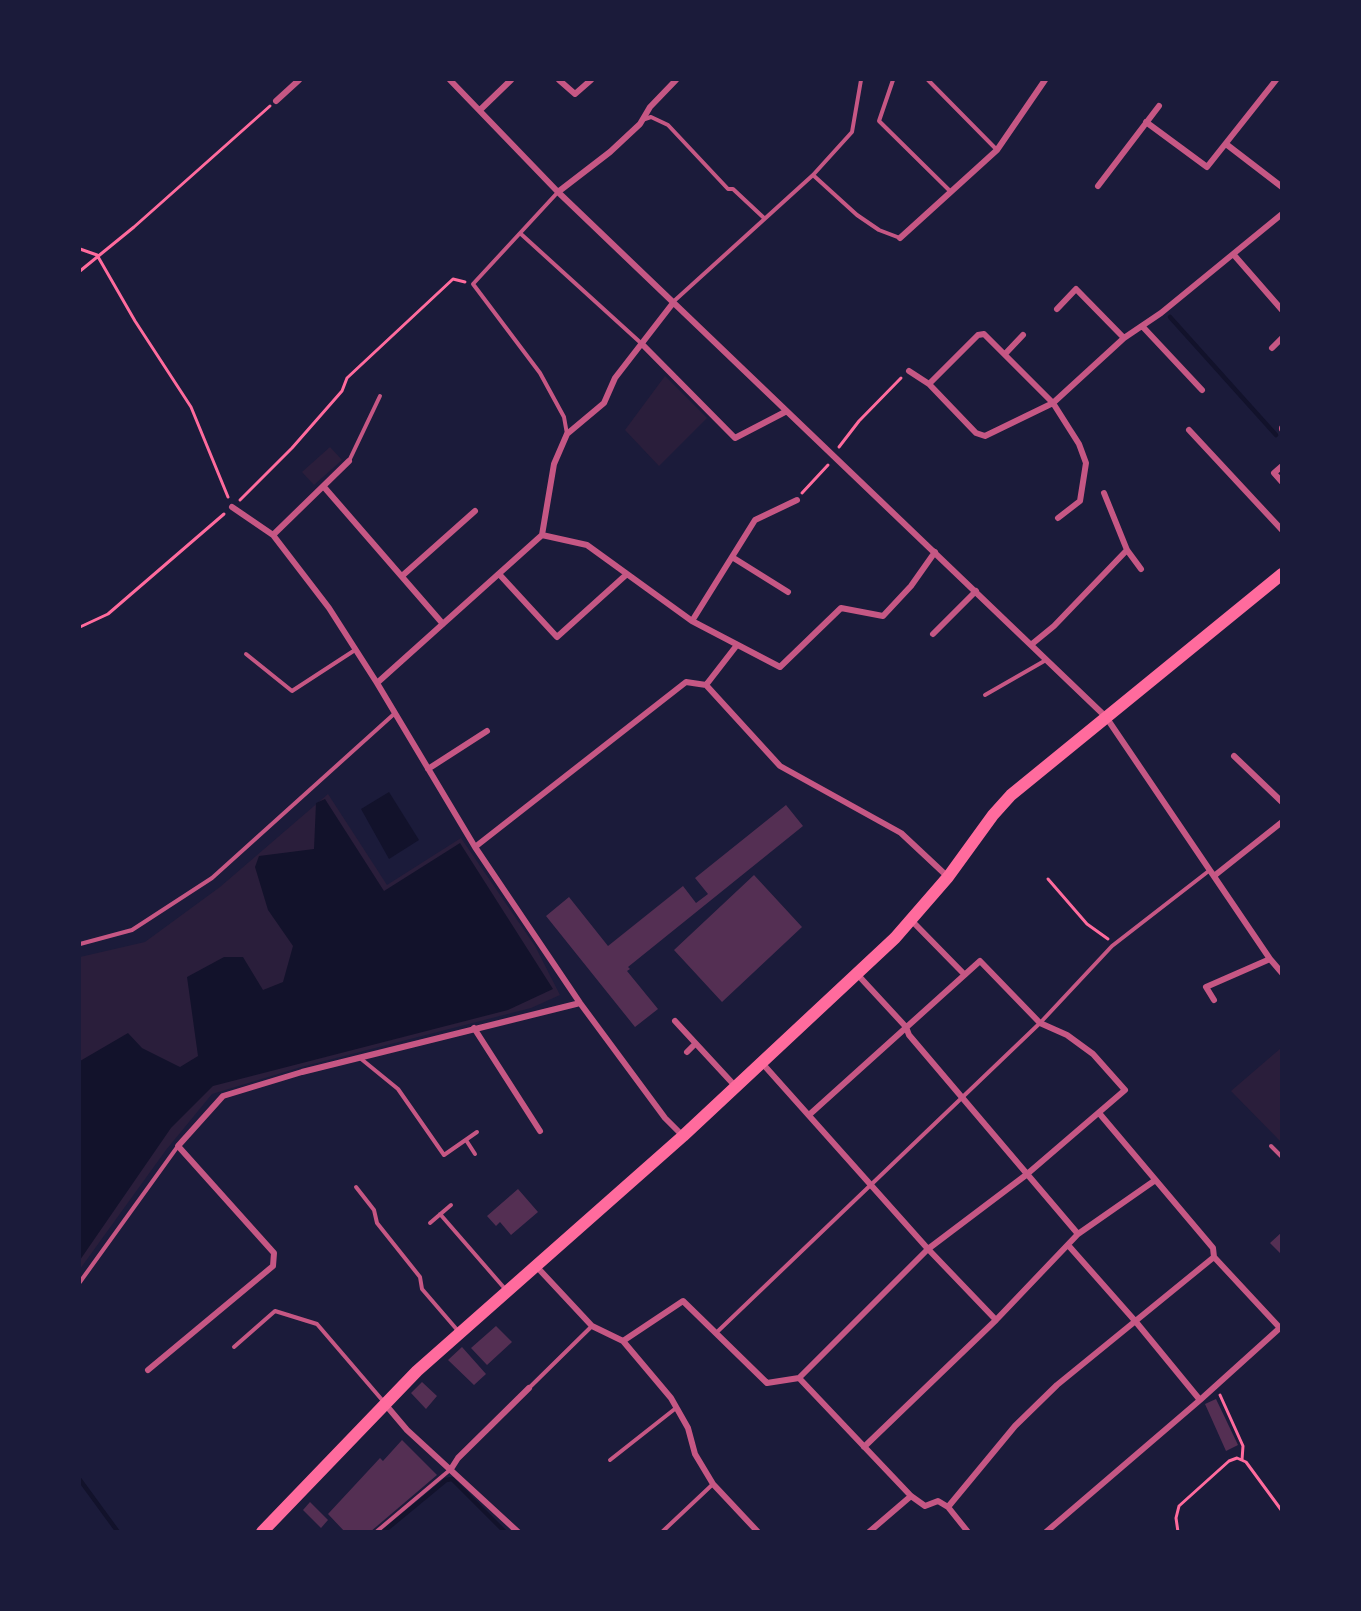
<!DOCTYPE html>
<style>
body{margin:0}
#map{position:relative;width:1361px;height:1611px;overflow:hidden;background:#1b1b3a;font-family:"PT Sans Narrow",sans-serif}
canvas{display:block}
.frame{position:absolute;inset:0;border:81px solid #1b1b3a;pointer-events:none}
</style>
<div id="map">
<canvas width="1361" height="1611"></canvas>
<div class="frame"></div>
</div>
<script>
const context = document.querySelector('canvas').getContext('2d');
context.lineJoin = 'round';
function fill(path, color) { context.fillStyle = color; context.fill(path, 'evenodd'); }
const poly = rows => new Path2D(rows.map(r => 'M' + r).join(''));
function stroke(path, color, width, dash) { context.strokeStyle = color; context.lineWidth = width; context.lineCap = dash ? 'butt' : 'round'; context.setLineDash(dash || []); context.stroke(path); }
fill(poly([
 [665,376,707,418,659,466,625,430],
 [330,447,342,460,314,485,302,472],
 [328,794,387,885,461,838,535,946,560,995,531,1008,301,1067,212,1094,166,1150,80,1269,80,957,145,942,220,887],
 [1281,1048,1281,1142,1231,1091]
]), '#2a1e3b');
fill(poly([
 [389,792,419,840,389,859,361,809],
 [325,799,384,891,460,843,553,989,508,1010,213,1086,171,1128,80,1260,80,1061,128,1033,142,1048,180,1067,198,1056,187,977,224,957,243,957,263,990,283,982,293,946,268,910,255,867,259,856,314,849,316,803]
]), '#12122b');
stroke(poly([
 [1170,317,1276,435],
 [80,1480,118,1532],
 [383,1532,446,1480,452,1479,505,1532]
]), '#12122b', 4.5);
fill(poly([
 [786,805,803,826,628,967,630,969,627,971,658,1009,635,1027,546,916,569,897,608,946,683,886,696,903,708,894,695,878],
 [754,875,802,927,722,1002,674,950],
 [518,1189,538,1212,511,1235,500,1222,496,1226,487,1216],
 [1282,1232,1282,1255,1270,1243],
 [496,1326,512,1342,487,1365,471,1348],
 [462,1347,486,1374,474,1385,448,1360],
 [422,1382,437,1396,426,1409,411,1393],
 [1216,1399,1238,1445,1226,1451,1205,1404],
 [402,1440,437,1475,370,1532,345,1532,328,1514,380,1458,383,1461],
 [310,1502,328,1520,321,1528,303,1510]
]), '#542f53');
stroke(poly([
 [80,249,97,255,135,321,191,407,228,497],
 [80,271,134,227,270,106],
 [839,447,859,421,901,378],
 [802,493,828,465],
 [240,500,292,448,342,391,347,378,453,279,465,282],
 [80,627,108,614,224,514],
 [1048,879,1087,924,1108,939],
 [1220,1395,1243,1446,1242,1460],
 [1178,1532,1176,1518,1179,1506,1229,1461,1237,1458,1246,1462,1282,1511]
]), '#ff6b9d', 3);
stroke(poly([
 [893,80,879,121,950,191],
 [928,80,997,150],
 [642,120,651,117,668,125,728,189,733,189,764,218],
 [813,175,852,132,861,80],
 [558,192,473,284,540,373,564,417,567,434],
 [521,234,642,344],
 [673,302,813,175,857,215,879,230,900,238],
 [349,461,380,396],
 [246,654,292,691,355,650],
 [985,695,1046,660],
 [80,944,132,930,212,878,394,714],
 [360,1058,398,1089,444,1155,477,1132],
 [466,1140,475,1154],
 [1271,1146,1282,1157],
 [356,1187,374,1210,377,1223,420,1277,422,1289,459,1332],
 [440,1214,506,1290],
 [430,1223,451,1205],
 [80,1282,178,1146],
 [716,1333,1040,1023,1112,946,1210,870],
 [234,1347,275,1311,317,1324,383,1401],
 [529,1388,592,1326],
 [610,1460,676,1408],
 [376,1532,451,1469],
 [662,1532,713,1484]
]), '#c65784', 4);
stroke(poly([
 [450,80,558,192,1106,717,1270,959,1282,973],
 [559,80,575,94,591,80],
 [276,101,299,80],
 [480,110,511,80],
 [1146,122,1207,167,1276,80],
 [1226,144,1282,187],
 [1098,186,1159,106],
 [558,192,610,152,640,124,650,107,676,80],
 [900,238,997,150,1045,80],
 [1234,255,1282,310],
 [673,303,615,378,604,403,567,434,554,464,542,535,377,683,475,847,580,1003,665,1118,683,1136],
 [1057,309,1076,289,1124,338],
 [1142,326,1202,390],
 [642,344,735,438,785,412],
 [1272,348,1282,338],
 [1005,354,1023,335],
 [909,371,929,384,976,433,985,436,1053,403,1124,338,1161,313,1282,214],
 [929,384,978,335,984,334,1053,403,1079,444,1086,463,1080,501,1058,518],
 [1282,428,1282,429],
 [1189,430,1282,530],
 [1282,466,1274,473,1282,482],
 [324,487,443,624],
 [1104,493,1127,550,1141,569],
 [232,507,273,535,329,608,377,683],
 [273,535,349,461],
 [542,535,587,545,692,621,780,667,841,608,883,616,911,586,935,552],
 [732,557,788,592],
 [499,574,557,637,627,574],
 [402,576,475,511],
 [692,621,755,520,797,500],
 [933,634,976,591],
 [1032,644,1054,626,1127,550],
 [706,685,780,766,901,833,948,877],
 [1234,756,1282,802],
 [428,769,487,731],
 [475,847,686,682,706,685,737,645],
 [1214,876,1282,822],
 [912,921,964,974],
 [857,974,906,1027,909,1035,1078,1234],
 [1214,1000,1206,987,1270,959],
 [675,1021,736,1087],
 [474,1028,540,1131],
 [687,1052,695,1044],
 [762,1063,928,1249,996,1320],
 [1099,1113,1213,1248,1214,1257,1280,1328],
 [1068,1245,1136,1322,1200,1400],
 [536,1266,592,1326,623,1341,683,1301,767,1383,799,1378,928,1249,1026,1175,1125,1090,1093,1054,1067,1035,1040,1023,980,961,809,1115],
 [623,1341,671,1398,688,1428,695,1454,713,1484,758,1532],
 [148,1370,273,1266,274,1253,178,1146,223,1096,302,1072,580,1003],
 [799,1378,911,1496,925,1506,938,1501,948,1507,968,1532],
 [385,1404,407,1430,518,1532],
 [864,1447,996,1320,1078,1234,1154,1181],
 [451,1469,458,1458,529,1388],
 [948,1507,1015,1426,1057,1385,1214,1257],
 [869,1532,911,1496],
 [1046,1532,1200,1400,1282,1326]
]), '#c65784', 6);
stroke(poly([
 [262,1532,417,1371,683,1136,895,938,948,877,993,815,1011,795,1282,574]
]), '#ff6b9d', 12);
</script>
